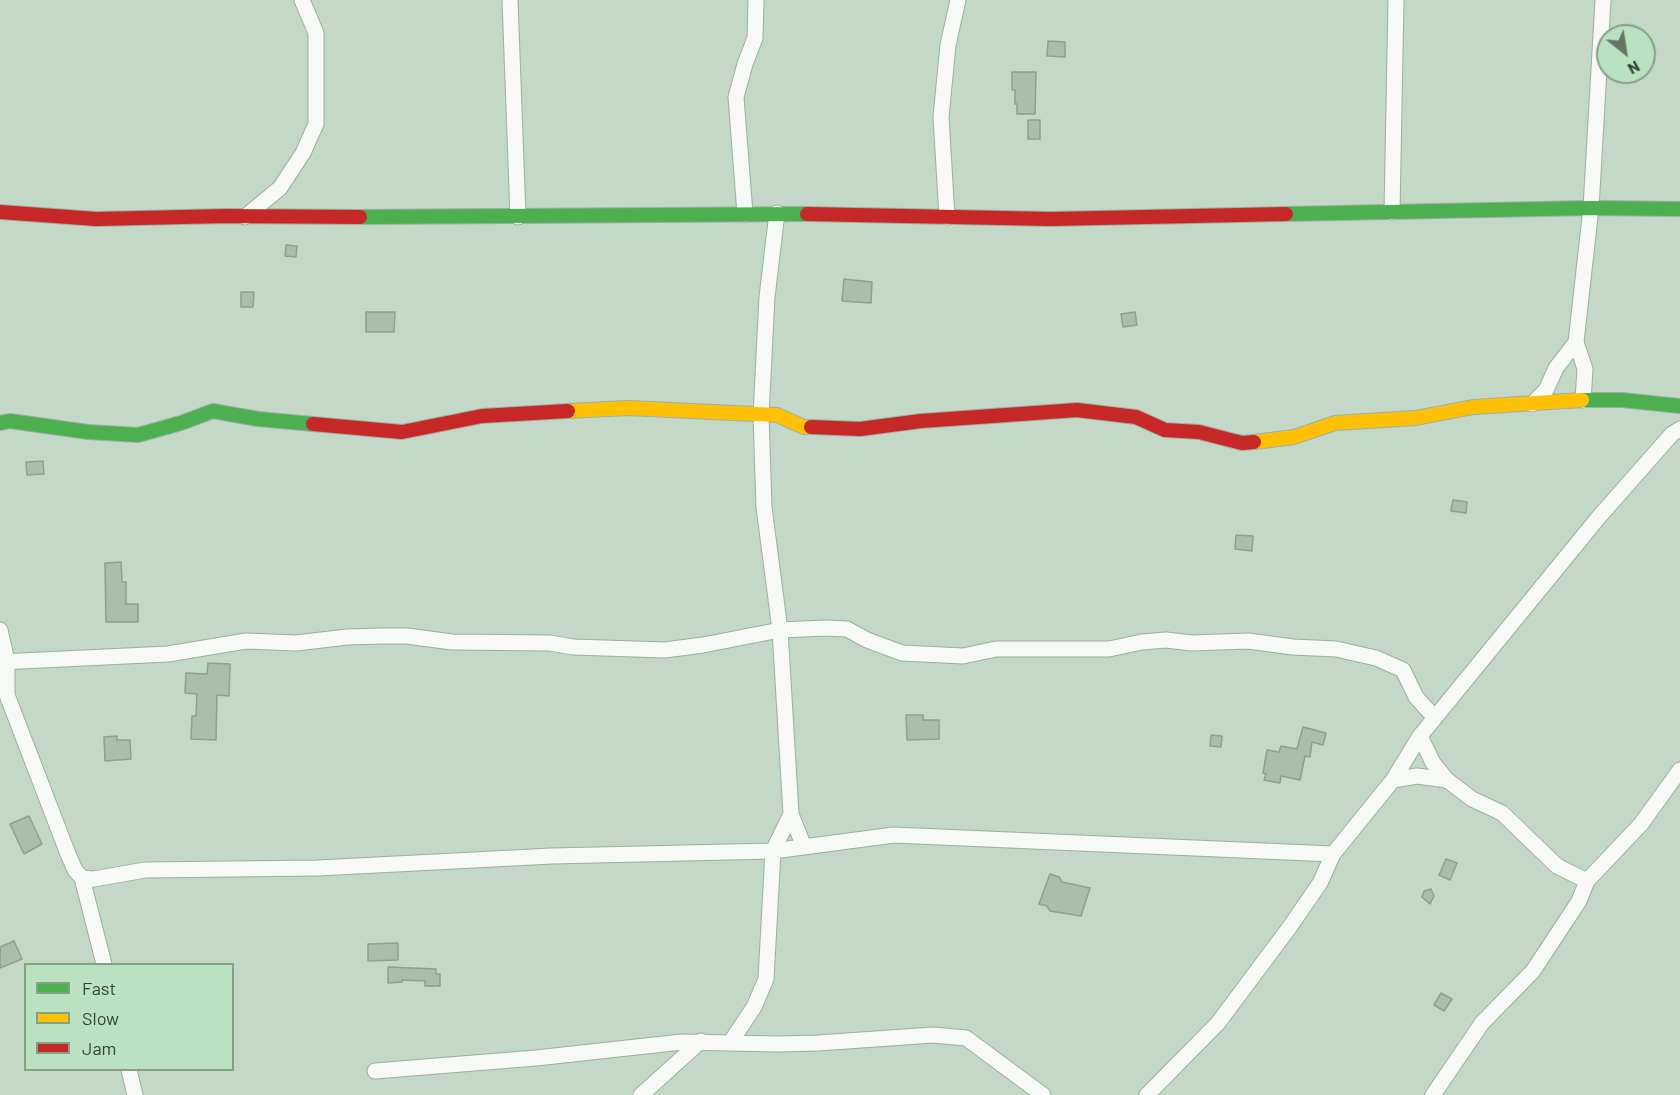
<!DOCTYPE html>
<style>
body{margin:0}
#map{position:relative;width:1680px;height:1095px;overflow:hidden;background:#c3d8c6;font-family:Barlow,sans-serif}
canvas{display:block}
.legend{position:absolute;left:24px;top:963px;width:210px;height:108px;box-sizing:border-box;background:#bae1c0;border:2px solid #84a188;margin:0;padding:8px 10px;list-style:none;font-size:18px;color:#324134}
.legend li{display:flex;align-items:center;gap:12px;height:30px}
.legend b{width:30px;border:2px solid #84a188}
.north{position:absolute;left:1596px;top:24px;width:60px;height:60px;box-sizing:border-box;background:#bae1c0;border:2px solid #84a188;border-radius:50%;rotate:150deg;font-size:16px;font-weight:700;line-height:24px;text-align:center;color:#324134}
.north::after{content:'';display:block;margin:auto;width:21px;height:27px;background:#657667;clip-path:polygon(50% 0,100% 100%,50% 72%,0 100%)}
</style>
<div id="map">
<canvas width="1680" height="1095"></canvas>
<ul class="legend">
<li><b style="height:8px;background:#4caf50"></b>Fast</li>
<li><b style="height:8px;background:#ffc107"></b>Slow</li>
<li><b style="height:8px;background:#c62828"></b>Jam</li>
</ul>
<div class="north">N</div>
</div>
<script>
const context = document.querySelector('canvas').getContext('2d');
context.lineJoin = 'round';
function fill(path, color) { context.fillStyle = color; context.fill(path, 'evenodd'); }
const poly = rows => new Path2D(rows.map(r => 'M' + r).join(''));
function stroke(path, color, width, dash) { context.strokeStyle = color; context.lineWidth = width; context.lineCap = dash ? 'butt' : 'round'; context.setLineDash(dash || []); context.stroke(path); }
const building = poly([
 [1048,41,1065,42,1065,57,1047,56,1048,41],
 [1012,72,1036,72,1035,114,1017,114,1017,104,1015,104,1015,90,1012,90,1012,72],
 [1028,120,1040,120,1040,139,1028,139,1028,120],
 [286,245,297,246,296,257,285,256,286,245],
 [844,279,872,282,871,303,842,301,844,279],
 [241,292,254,292,253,307,241,307,241,292],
 [366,312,395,312,394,332,366,332,366,312],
 [1135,312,1137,325,1123,327,1121,314,1135,312],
 [43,461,44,474,27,475,26,462,43,461],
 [1453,500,1467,502,1466,513,1451,511,1453,500],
 [1236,535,1253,536,1252,551,1235,549,1236,535],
 [121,562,122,582,126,582,126,604,138,604,138,622,106,622,105,563,121,562],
 [208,663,230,664,229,696,217,695,216,740,191,739,192,716,196,716,197,694,185,693,186,673,207,674,208,663],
 [906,715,923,715,923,720,939,720,939,739,907,740,906,715],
 [1303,727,1326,733,1323,745,1312,742,1310,757,1305,756,1300,780,1281,776,1280,783,1264,780,1266,774,1263,773,1267,750,1279,752,1281,746,1297,749,1303,727],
 [1211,735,1222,736,1221,747,1210,746,1211,735],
 [117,736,117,740,130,740,131,759,105,761,104,737,117,736],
 [29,816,42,844,24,854,10,824,29,816],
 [1446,859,1457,863,1450,880,1439,875,1446,859],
 [1050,874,1059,877,1062,882,1090,888,1081,916,1050,911,1047,906,1039,904,1050,874],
 [1431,889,1434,896,1430,904,1422,897,1424,891,1431,889],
 [14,941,22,959,0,968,0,947,14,941],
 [398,943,398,960,368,961,368,944,398,943],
 [388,967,436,969,436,974,440,974,440,986,425,986,425,981,402,980,402,982,388,983,388,967],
 [1441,993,1452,999,1444,1011,1434,1005,1441,993]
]);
fill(building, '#a9beac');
stroke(building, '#8f9f91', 1.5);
const street = poly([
 [510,0,518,217],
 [1392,212,1396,0],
 [745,214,736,97,745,64,755,38,756,0],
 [245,217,280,188,303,153,316,124,316,33,302,0],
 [947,217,941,117,948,45,958,0],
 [1576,342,1585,369,1583,400],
 [1532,404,1546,390,1556,368,1576,342,1591,208,1603,0],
 [0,630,7,661,7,695,68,854,75,870,82,878,94,879,145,870,318,868,552,856,773,851,894,835,1333,854],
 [0,662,168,654,246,641,296,643,347,637,382,636,407,636,452,642,550,643,573,647,665,650,703,645,780,630,826,628,847,629,867,640,902,653,963,656,996,649,1109,649,1142,642,1166,640,1192,643,1248,641,1293,647,1336,649,1376,658,1403,670,1416,697,1435,718],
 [1420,736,1433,763,1447,780,1472,799,1502,813,1557,866,1587,881],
 [1393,780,1417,776,1447,780],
 [791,814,804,847],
 [82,878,104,964],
 [730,1043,754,1007,766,979,773,851,791,814,780,630,764,507,761,415,767,297,777,213],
 [129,1070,135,1095],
 [375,1071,536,1058,682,1042,778,1044,818,1043,933,1035,966,1038,1043,1095],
 [641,1095,701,1041],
 [1147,1095,1218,1023,1289,928,1320,883,1333,854,1393,780,1420,736,1598,518,1672,434,1680,429],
 [1433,1095,1482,1023,1533,971,1579,901,1587,881,1641,824,1680,770]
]);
const fast = poly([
 [1286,214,1591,208,1680,209],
 [360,217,807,214],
 [1582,400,1622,400,1680,406],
 [0,423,10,421,88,432,138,435,181,423,213,411,258,419,313,424]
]);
const slow = poly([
 [568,411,628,408,777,415,804,427,811,427],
 [1254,442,1294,437,1335,423,1416,418,1473,407,1582,400]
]);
const jam = poly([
 [0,212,96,219,226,216,360,217],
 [807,214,1051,219,1286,214],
 [313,424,402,432,482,416,568,411],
 [811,427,860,429,921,421,1077,410,1136,417,1165,430,1199,432,1242,443,1254,442]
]);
stroke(street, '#9eaea0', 17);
stroke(fast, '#9eaea0', 16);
stroke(slow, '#9eaea0', 16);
stroke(jam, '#9eaea0', 16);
stroke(street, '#f6f9f6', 15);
stroke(fast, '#4caf50', 14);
stroke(slow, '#ffc107', 14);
stroke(jam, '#c62828', 14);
</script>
